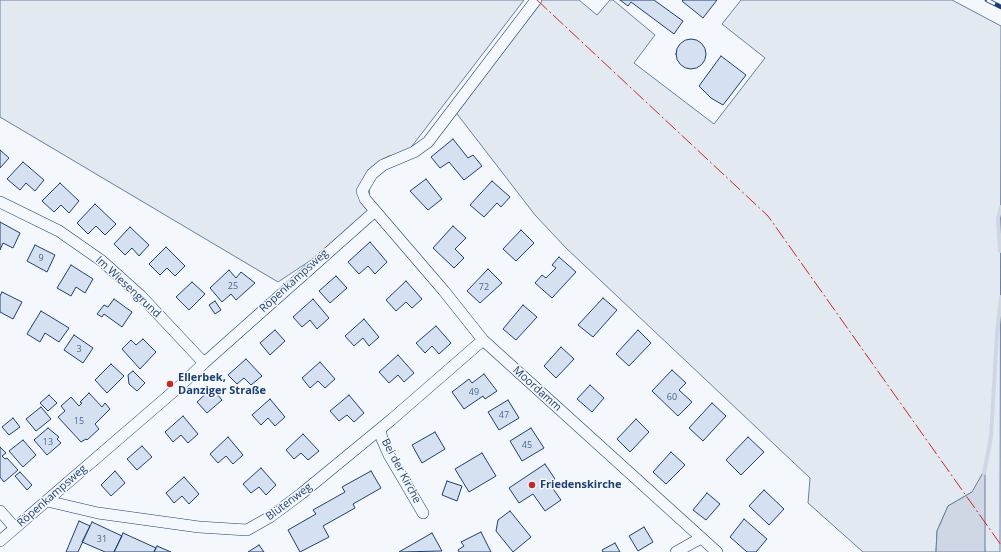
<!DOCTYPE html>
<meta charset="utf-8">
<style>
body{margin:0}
canvas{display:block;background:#f4f7fb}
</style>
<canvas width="1001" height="552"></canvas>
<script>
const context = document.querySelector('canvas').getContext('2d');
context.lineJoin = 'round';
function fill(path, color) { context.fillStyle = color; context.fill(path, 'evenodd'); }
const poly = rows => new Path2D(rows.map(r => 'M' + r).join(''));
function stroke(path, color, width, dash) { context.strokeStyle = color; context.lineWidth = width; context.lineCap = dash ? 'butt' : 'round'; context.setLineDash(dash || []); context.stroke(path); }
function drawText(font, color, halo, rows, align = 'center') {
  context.font = font + ' "Open Sans",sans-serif'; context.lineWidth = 3; context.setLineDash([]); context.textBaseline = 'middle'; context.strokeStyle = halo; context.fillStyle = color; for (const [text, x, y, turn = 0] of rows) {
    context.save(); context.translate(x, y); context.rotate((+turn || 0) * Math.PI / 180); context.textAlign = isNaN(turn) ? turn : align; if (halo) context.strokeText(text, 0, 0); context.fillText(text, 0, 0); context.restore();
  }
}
const green = poly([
 [0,0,524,0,409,150,402,154,389,156,381,160,372,168,369,174,370,221,278,282,0,117,0,0],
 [542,0,579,0,597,15,610,0,613,0,655,35,634,63,714,124,765,58,722,24,741,0,952,0,1001,26,1000,552,985,552,984,536,972,492,948,506,937,531,936,552,863,552,808,503,810,478,566,248,535,215,454,110,542,0]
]);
fill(green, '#e3e9f0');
stroke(green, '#687fa3', 1);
const water = poly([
 [985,469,985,552,936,552,937,531,948,506,972,492,985,469]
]);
fill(water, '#cfd7e4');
stroke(water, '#687fa3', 1);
stroke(poly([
 [1000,251,998,218,1001,207],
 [984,473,991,437,997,334,1001,297]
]), '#cfd7e4', 4);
const building = poly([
 [620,0,654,0,683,21,674,34,631,2,628,6,620,0],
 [683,0,717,0,703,18,682,1,683,0],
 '676 54a15 15 0 1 1 30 0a15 15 0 1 1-30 0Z',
 [721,56,746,75,723,105,711,98,699,86,721,56],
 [453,139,468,158,473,155,482,166,464,180,449,162,440,168,431,157,453,139],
 [0,150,9,158,0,168,0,150],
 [23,162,44,180,35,191,26,183,20,190,7,179,23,162],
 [426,179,442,199,428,210,410,191,426,179],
 [492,181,510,197,501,207,497,203,484,217,470,205,492,181],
 [60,183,79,201,69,213,61,205,54,212,42,201,60,183],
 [95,204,116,224,105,235,96,226,88,234,77,223,95,204],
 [0,222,20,233,13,248,3,243,0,250,0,222],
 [453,226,466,238,455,249,464,258,454,268,433,248,453,226],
 [130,227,149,245,139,256,132,248,125,255,114,244,130,227],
 [521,230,534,243,516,261,503,249,521,230],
 [370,242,387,262,375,274,368,266,359,274,348,262,370,242],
 [35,245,55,255,47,272,27,261,35,245],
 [166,247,185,266,175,276,167,268,160,275,149,264,166,247],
 [559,257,576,272,552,298,535,283,542,275,546,278,556,268,552,265,559,257],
 [71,265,93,279,85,293,76,287,71,296,57,288,71,265],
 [488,269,502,283,480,303,467,291,488,269],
 [229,270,236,278,241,272,255,283,236,300,231,294,222,302,210,288,229,270],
 [336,276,347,288,330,303,319,291,336,276],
 [406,281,422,299,412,308,406,302,396,311,386,300,406,281],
 [192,282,205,294,189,310,176,297,192,282],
 [2,292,22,302,13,319,0,312,0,296,2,292],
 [603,298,617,310,593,337,578,325,603,298],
 [114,299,132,312,122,327,104,314,102,317,97,314,104,305,108,307,114,299],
 [313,299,329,318,317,329,310,320,302,327,293,317,313,299],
 [215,301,221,310,215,314,209,305,215,301],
 [523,305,537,317,516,340,503,329,523,305],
 [41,311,69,328,59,342,45,333,40,342,27,334,41,311],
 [364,319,379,337,369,346,363,338,354,346,345,336,364,319],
 [436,326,451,343,439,354,432,346,425,353,416,343,436,326],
 [275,330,285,341,270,355,260,343,275,330],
 [638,330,651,343,629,366,616,354,638,330],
 [74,335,93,348,83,363,64,350,74,335],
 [143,339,156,352,140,369,122,349,131,340,136,345,143,339],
 [561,347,574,359,556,378,544,366,561,347],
 [398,355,414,373,404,382,398,375,389,383,379,372,398,355],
 [246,359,262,376,251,385,244,378,237,384,228,375,246,359],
 [320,362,335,379,325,388,318,381,310,388,302,378,320,362],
 [111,364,124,376,107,393,95,380,111,364],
 [672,370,686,383,679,390,692,402,678,416,652,391,672,370],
 [133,371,145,383,137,391,129,384,128,375,133,371],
 [484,374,497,391,485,399,483,396,464,409,452,392,469,379,472,383,484,374],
 [590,385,604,398,592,412,577,399,590,385],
 [212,388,222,400,207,413,197,402,212,388],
 [89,393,102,407,105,403,110,409,95,424,99,429,87,440,86,439,81,442,58,417,65,411,61,406,71,397,79,406,82,403,80,402,89,393],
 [49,395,57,403,48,411,40,403,49,395],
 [349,395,364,413,354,422,347,415,339,421,330,411,349,395],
 [270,399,285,417,275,426,268,418,261,425,252,415,270,399],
 [508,400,519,418,499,430,488,412,508,400],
 [712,403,726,416,703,441,689,428,712,403],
 [41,407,51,419,36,431,26,419,41,407],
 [183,416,198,434,188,443,181,435,173,442,165,432,183,416],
 [13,418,20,427,9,435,2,427,13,418],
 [636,419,649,432,630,452,617,439,636,419],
 [48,428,59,437,57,439,61,443,47,455,34,440,48,428],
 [531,428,544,448,522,461,510,441,531,428],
 [435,432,445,449,422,463,412,445,435,432],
 [303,434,319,451,308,460,301,453,294,459,286,450,303,434],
 [228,437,243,455,233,464,226,456,218,463,210,454,228,437],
 [748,437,764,452,741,475,726,460,748,437],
 [23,440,36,455,23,467,9,451,23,440],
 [142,446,152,457,137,470,127,459,142,446],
 [0,447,6,453,2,456,5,459,7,458,18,470,4,482,0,477,0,447],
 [671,452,685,465,666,484,653,472,671,452],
 [482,453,496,476,469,492,455,469,482,453],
 [545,464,555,479,549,483,561,500,545,511,533,494,519,503,509,488,545,464],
 [261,468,276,485,266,495,259,487,251,493,243,484,261,468],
 [115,471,125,483,111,496,101,485,115,471],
 [371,471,381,488,353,504,355,508,323,526,329,537,300,552,288,530,316,514,313,510,345,492,342,487,371,471],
 [20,472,32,485,27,490,15,476,20,472],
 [184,477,199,494,189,504,182,496,174,503,166,493,184,477],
 [447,481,462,486,457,501,442,495,447,481],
 [764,490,784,509,769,525,749,506,764,490],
 [707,493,720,504,706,520,693,510,707,493],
 [510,511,531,537,513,552,496,531,498,520,510,511],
 [744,519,767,539,756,552,747,552,730,537,744,519],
 [79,521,90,526,78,552,66,552,79,521],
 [92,522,122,536,114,552,105,552,82,542,92,522],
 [644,527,653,542,638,551,629,536,644,527],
 [481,532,491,552,459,552,458,550,464,546,461,542,481,532],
 [123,533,156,548,154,552,114,552,123,533],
 [432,533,442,551,399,552,432,533],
 [615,543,620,552,603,552,602,550,615,543],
 [259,545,264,552,248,552,259,545],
 [157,546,171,552,154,552,157,546]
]);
fill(building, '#d5e0f0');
stroke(building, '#1d3f73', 1);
const minor = poly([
 [536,0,428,142,414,152,383,165,372,174,362,191,365,199,444,291,483,340,717,552],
 [0,202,59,231,102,261,141,296,204,363],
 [380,429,382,439,389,455,423,513],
 [47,501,98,513,199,527,247,530,270,517,301,494,391,420,483,340],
 [0,511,15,528],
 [0,541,181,385,204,363,374,212],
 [676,552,701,538]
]);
stroke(minor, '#1d3f73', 12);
stroke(minor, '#f4f7fb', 11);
const rail = poly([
 [987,0,1001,7]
]);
stroke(rail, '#1d3f73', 4.5);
stroke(rail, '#f4f7fb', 3, [9]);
stroke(poly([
 [537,0,768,216,1001,545]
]), '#c62828', 1, [14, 3, 2, 3]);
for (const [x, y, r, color] of [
 [170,384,4,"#c62828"],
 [532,485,4,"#c62828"]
]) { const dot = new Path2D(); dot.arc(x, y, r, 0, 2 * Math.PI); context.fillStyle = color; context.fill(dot); stroke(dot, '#f4f7fb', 1.5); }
drawText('9px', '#4b6792', null, [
 ["9",41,258],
 ["25",233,286],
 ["72",484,287],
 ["3",79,349],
 ["49",474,392],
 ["60",672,397],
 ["47",504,415],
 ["15",79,421],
 ["13",48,442],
 ["45",527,445],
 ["31",102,539]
]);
drawText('11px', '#1d3f73', '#f4f7fb', [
 ["Röpenkampsweg",294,281,-42],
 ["Im Wiesengrund",128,287,43],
 ["Moordamm",537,389,42],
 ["Bei der Kirche",401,471,62],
 ["Röpenkampsweg",52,496,-41],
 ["Blütenweg",289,502,-37]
]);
drawText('bold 11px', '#1d3f73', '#f4f7fb', [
 ["Ellerbek,",178,378],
 ["Danziger Straße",178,391],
 ["Friedenskirche",540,485]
], 'left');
</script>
